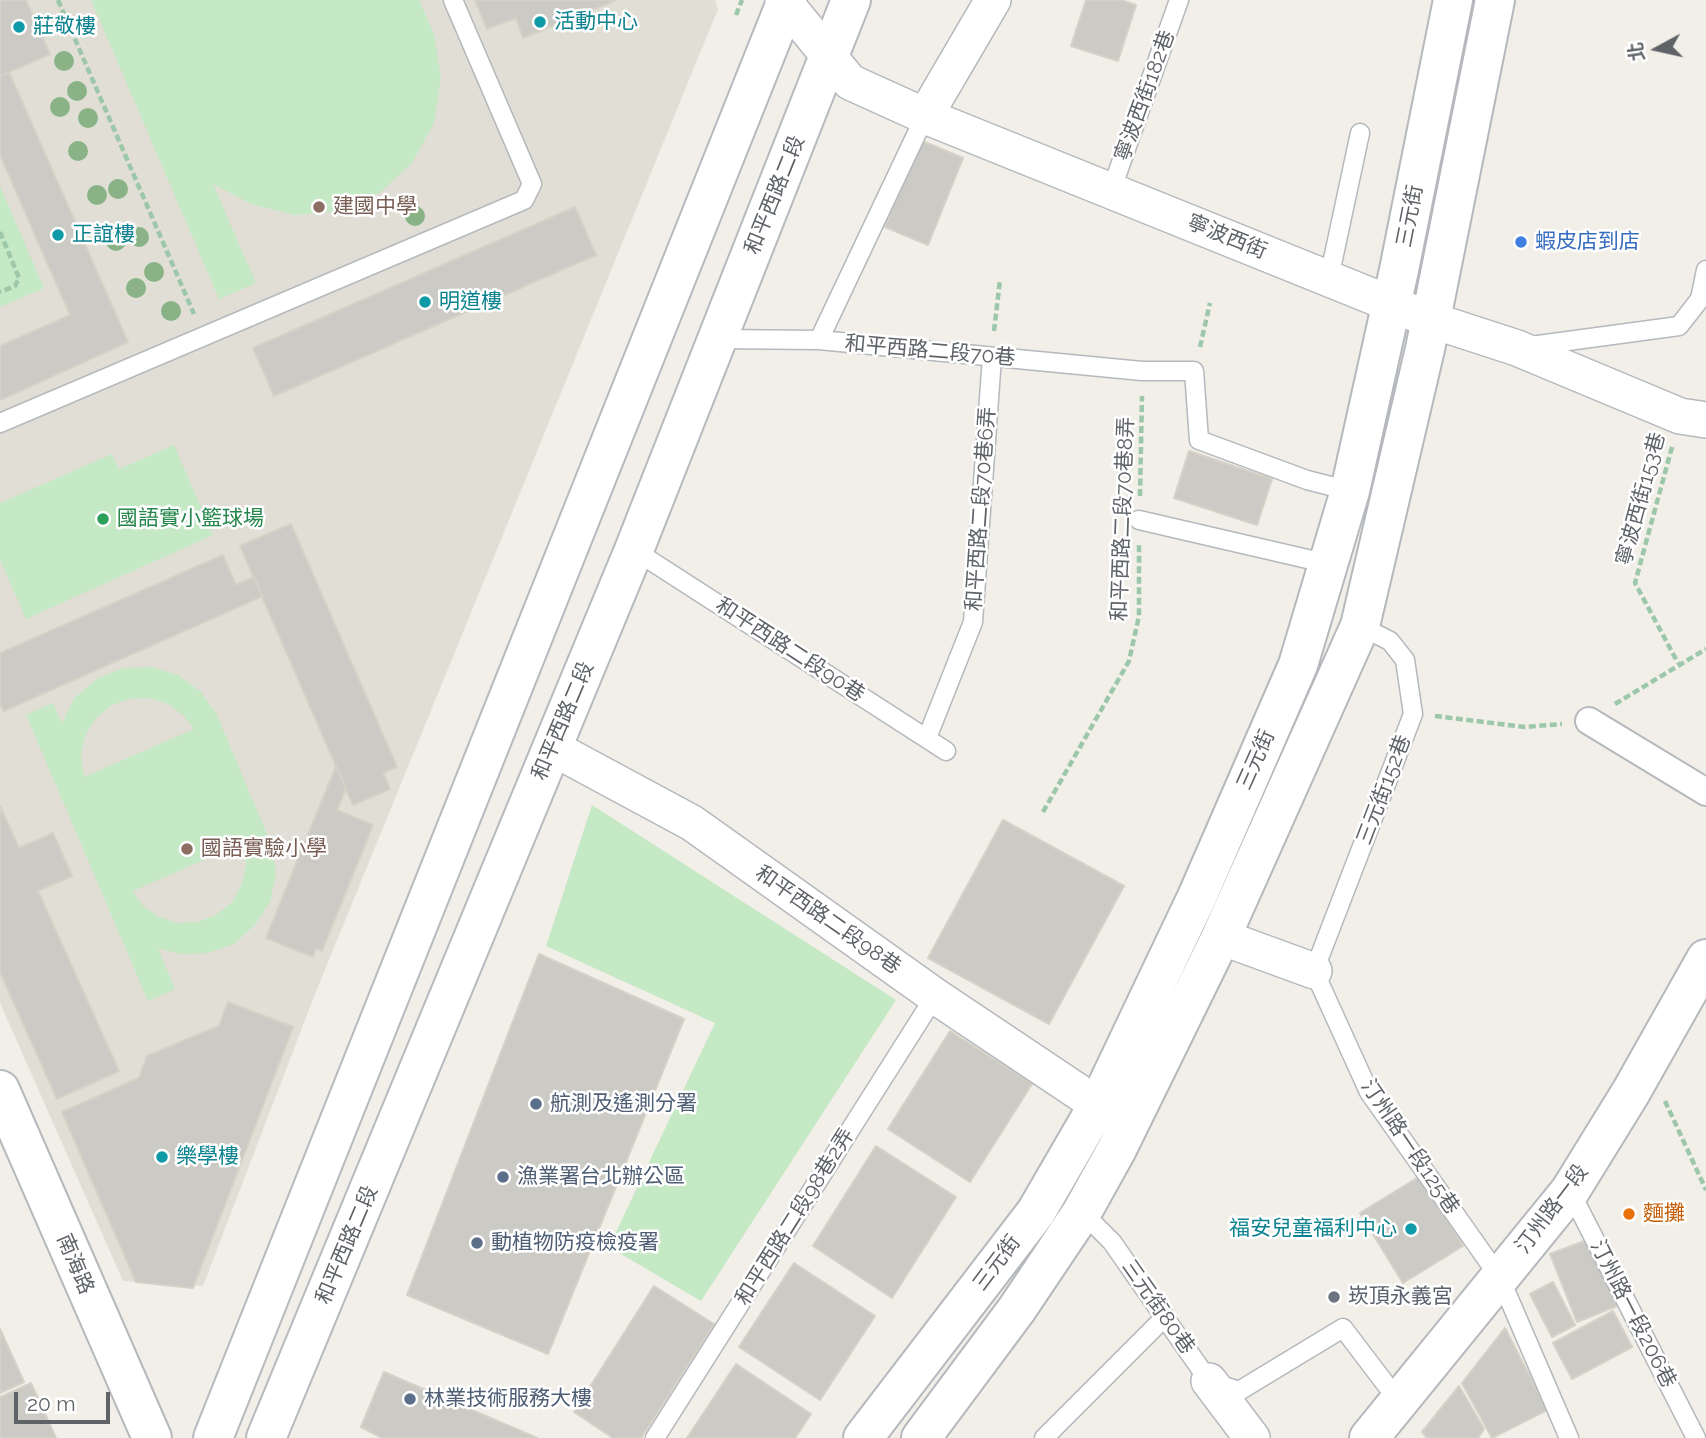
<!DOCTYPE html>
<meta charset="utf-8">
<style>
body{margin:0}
#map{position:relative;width:1706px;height:1438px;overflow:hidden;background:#f1efe8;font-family:Raleway,"Noto Sans TC",sans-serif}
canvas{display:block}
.north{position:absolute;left:1622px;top:14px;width:70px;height:70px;-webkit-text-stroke:5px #fff;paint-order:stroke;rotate:262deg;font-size:19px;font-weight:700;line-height:28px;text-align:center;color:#5f6368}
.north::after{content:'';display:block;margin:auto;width:24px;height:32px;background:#5f6368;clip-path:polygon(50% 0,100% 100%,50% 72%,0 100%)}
.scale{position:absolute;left:14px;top:1392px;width:96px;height:32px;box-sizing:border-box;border:4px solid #5f6368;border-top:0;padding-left:9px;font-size:21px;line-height:24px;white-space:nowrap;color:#5f6368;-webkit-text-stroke:5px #fff;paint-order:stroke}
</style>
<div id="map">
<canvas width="1706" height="1438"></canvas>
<div class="north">北</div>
<div class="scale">20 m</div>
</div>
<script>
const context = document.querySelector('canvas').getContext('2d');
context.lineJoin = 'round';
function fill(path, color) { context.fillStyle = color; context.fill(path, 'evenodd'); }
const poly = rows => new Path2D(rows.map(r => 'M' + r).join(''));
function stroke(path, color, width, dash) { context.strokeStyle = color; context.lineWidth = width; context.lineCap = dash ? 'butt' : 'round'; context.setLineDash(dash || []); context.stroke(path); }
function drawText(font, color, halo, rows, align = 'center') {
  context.font = font + ' Raleway,"Noto Sans TC",sans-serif'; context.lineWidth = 5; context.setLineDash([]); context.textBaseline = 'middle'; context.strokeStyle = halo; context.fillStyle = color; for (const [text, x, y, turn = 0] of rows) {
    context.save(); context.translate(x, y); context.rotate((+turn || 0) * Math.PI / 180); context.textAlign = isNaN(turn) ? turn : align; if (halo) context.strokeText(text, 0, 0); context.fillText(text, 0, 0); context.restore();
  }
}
fill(poly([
 [0,0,715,0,718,9,315,994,203,1286,123,1281,0,1003]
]), '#e1ded6');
fill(poly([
 [91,0,419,0,434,34,441,79,434,123,412,163,379,193,339,211,294,215,251,204,213,184,256,283,219,299],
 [0,186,44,288,0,307],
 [174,445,213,535,26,619,0,560,0,503,112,454,119,469],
 [151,667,178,675,201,692,217,715,272,846,276,874,270,902,255,925,234,944,208,953,180,954,158,948,175,989,148,1001,26,715,53,703,62,723,74,698,97,679,123,668],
 [149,698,168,704,184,716,194,729,84,777,81,756,85,736,95,719,110,706,129,699],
 [243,843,246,864,242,884,232,902,216,915,198,922,178,923,159,917,143,906,133,891],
 [592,805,896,1000,701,1301,609,1247,715,1023,546,946]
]), '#c5e8c5');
const building = poly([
 [0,0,26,0,50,54,0,76,0,0],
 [475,0,616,0,523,38,516,18,487,29,475,0],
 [1086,0,1121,0,1136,5,1118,61,1071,46,1086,0],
 [9,72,128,342,0,400,0,346,70,315,0,155,0,76,9,72],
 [920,140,963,158,928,245,885,227,920,140],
 [575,207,596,255,274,396,253,348,575,207],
 [1189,451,1272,479,1257,525,1174,498,1189,451],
 [291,524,397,767,383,773,390,789,353,805,240,546,291,524],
 [223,555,236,585,254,577,263,596,4,711,0,705,0,653,223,555],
 [336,766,346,788,337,810,373,825,322,951,316,948,313,957,266,938,336,766],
 [0,806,19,848,53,833,72,876,38,891,119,1071,57,1099,0,972,0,806],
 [1003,820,1124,886,1049,1024,928,958,1003,820],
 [539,954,684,1019,548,1354,407,1295,539,954],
 [228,1002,293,1027,193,1288,136,1282,62,1112,139,1078,147,1056,219,1026,228,1002],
 [950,1031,1032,1084,970,1182,888,1129,950,1031],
 [876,1146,956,1197,892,1298,813,1246,876,1146],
 [1420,1176,1463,1246,1403,1283,1360,1213,1420,1176],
 [1590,1239,1617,1306,1577,1322,1550,1254,1590,1239],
 [794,1263,875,1316,820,1400,739,1347,794,1263],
 [1553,1282,1575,1325,1552,1337,1530,1294,1553,1282],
 [654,1286,714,1324,641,1438,613,1438,574,1412,654,1286],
 [1613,1311,1632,1347,1572,1379,1553,1343,1613,1311],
 [1505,1328,1547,1410,1492,1438,1462,1383,1505,1328],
 [0,1329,24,1382,0,1393,0,1329],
 [736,1364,811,1414,795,1438,687,1438,736,1364],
 [384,1372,537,1438,382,1438,361,1427,384,1372],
 [31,1383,56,1438,0,1438,0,1397,31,1383],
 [1459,1386,1484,1429,1478,1438,1427,1438,1422,1432,1459,1386]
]);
fill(building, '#cccac5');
stroke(building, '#d6d1c6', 2);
const service = poly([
 [1111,191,1179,0],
 [1329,278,1360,133],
 [718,339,819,340,1142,371,1194,371,1199,440,1307,480,1350,491],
 [819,340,925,116],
 [1531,346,1679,326,1700,299,1706,270],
 [0,423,524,200,532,184,453,0],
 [1139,520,1329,564],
 [634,550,946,751],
 [1360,626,1390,641,1405,660,1413,714,1314,971,1369,1092,1500,1278,1569,1438],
 [927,738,973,622,992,357],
 [1570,1191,1696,1438],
 [1082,1212,1112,1242,1209,1381,1239,1391,1343,1328,1400,1403],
 [655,1438,935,996],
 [1044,1438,1165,1317]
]);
const pedestrian = poly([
 [1589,721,1706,792]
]);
const minor = poly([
 [783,0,850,82,925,116,1431,320,1517,348,1680,416,1706,420],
 [925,116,993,0],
 [551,747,692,823,935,996,1098,1105],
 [1221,937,1314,971],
 [1209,1381,1252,1438]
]);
const tertiary = poly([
 [0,1090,152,1438],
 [863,1438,1036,1212,1098,1105,1197,897,1298,665,1350,491,1399,270,1453,0],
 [921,1438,1017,1309,1082,1212,1117,1149,1221,937,1360,626,1425,349,1495,0],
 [1369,1438,1570,1191,1631,1092,1706,959]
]);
const secondary = poly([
 [213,1438,787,0],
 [266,1438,634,550,851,0]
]);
stroke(service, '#b5b8bc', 21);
stroke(pedestrian, '#b5b8bc', 30);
stroke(minor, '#b5b8bc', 38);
stroke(tertiary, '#b5b8bc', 42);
stroke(secondary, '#b6babf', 42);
stroke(poly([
 [58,0,194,314],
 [736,15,742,0],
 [0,232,19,278,15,286,0,292],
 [994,331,1000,280],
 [1200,347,1210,303],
 [1672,447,1635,583,1678,663],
 [1140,496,1142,396],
 [1615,704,1706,649],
 [1435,716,1525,727,1562,724],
 [1043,812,1129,661,1139,616,1139,543],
 [1665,1101,1706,1190]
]), '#9cc7a9', 4.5, [7, 3.5]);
stroke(service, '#fff', 18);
stroke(pedestrian, '#fff', 26);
stroke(minor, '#fff', 35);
stroke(tertiary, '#fff', 38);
stroke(secondary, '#fff', 38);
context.fillStyle = '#89b387';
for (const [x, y] of [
 [64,61],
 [77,91],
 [60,107],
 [88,118],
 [78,151],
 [118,189],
 [97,195],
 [415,216],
 [139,237],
 [116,241],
 [154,272],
 [136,288],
 [171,311]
]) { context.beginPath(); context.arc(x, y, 10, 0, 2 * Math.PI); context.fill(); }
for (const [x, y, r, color] of [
 [540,22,7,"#0f9aa8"],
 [19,27,7,"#0f9aa8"],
 [319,207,7,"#8d6e63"],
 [58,235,7,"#0f9aa8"],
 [1521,242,7,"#3f7fe0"],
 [425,302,7,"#0f9aa8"],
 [103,519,7,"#2e9e5b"],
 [187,849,7,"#8d6e63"],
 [536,1104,7,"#5c6f8a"],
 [162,1157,7,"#0f9aa8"],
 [503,1177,7,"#5c6f8a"],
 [1629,1214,7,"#e8710a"],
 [1411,1229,7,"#0f9aa8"],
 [477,1243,7,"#5c6f8a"],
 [1334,1297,7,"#6b7280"],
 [410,1399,7,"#5c6f8a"]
]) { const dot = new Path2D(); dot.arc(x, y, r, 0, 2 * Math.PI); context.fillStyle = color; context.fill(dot); stroke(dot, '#fff', 2.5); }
drawText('21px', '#0d838f', '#fff', [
 ["活動中心",554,22],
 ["莊敬樓",33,27],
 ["正誼樓",72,235],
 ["明道樓",439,302],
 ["樂學樓",176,1157],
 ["福安兒童福利中心",1397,1229,"right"]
], 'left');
drawText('21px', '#5f6368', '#fff', [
 ["寧波西街182巷",1145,96,-70],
 ["和平西路二段",775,195,-68],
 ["三元街",1410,216,-79],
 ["寧波西街",1227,237,22],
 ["和平西路二段70巷",930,351,5],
 ["寧波西街153巷",1641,499,-75],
 ["和平西路二段70巷6弄",981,509,-86],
 ["和平西路二段70巷8弄",1123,519,-88],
 ["和平西路二段90巷",790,650,33],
 ["和平西路二段",563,721,-67],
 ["三元街",1256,760,-66],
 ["三元街152巷",1384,790,-69],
 ["和平西路二段98巷",828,920,35],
 ["汀州路一段125巷",1410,1147,56],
 ["汀州路一段",1552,1209,-53],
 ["和平西路二段98巷2弄",795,1217,-58],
 ["和平西路二段",347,1245,-67],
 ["三元街",997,1263,-53],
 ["南海路",75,1264,67],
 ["三元街80巷",1158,1307,55],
 ["汀州路一段206巷",1633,1314,63]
]);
drawText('21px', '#785e54', '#fff', [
 ["建國中學",333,207],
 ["國語實驗小學",201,849]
], 'left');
drawText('21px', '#366cbe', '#fff', [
 ["蝦皮店到店",1535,242]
], 'left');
drawText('21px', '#27864d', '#fff', [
 ["國語實小籃球場",117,519]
], 'left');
drawText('21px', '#4e5e75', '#fff', [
 ["航測及遙測分署",550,1104],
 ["漁業署台北辦公區",517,1177],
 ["動植物防疫檢疫署",491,1243],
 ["林業技術服務大樓",424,1399]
], 'left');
drawText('21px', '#c56008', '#fff', [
 ["麵攤",1643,1214]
], 'left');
drawText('21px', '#5b616d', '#fff', [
 ["崁頂永義宮",1348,1297]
], 'left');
</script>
